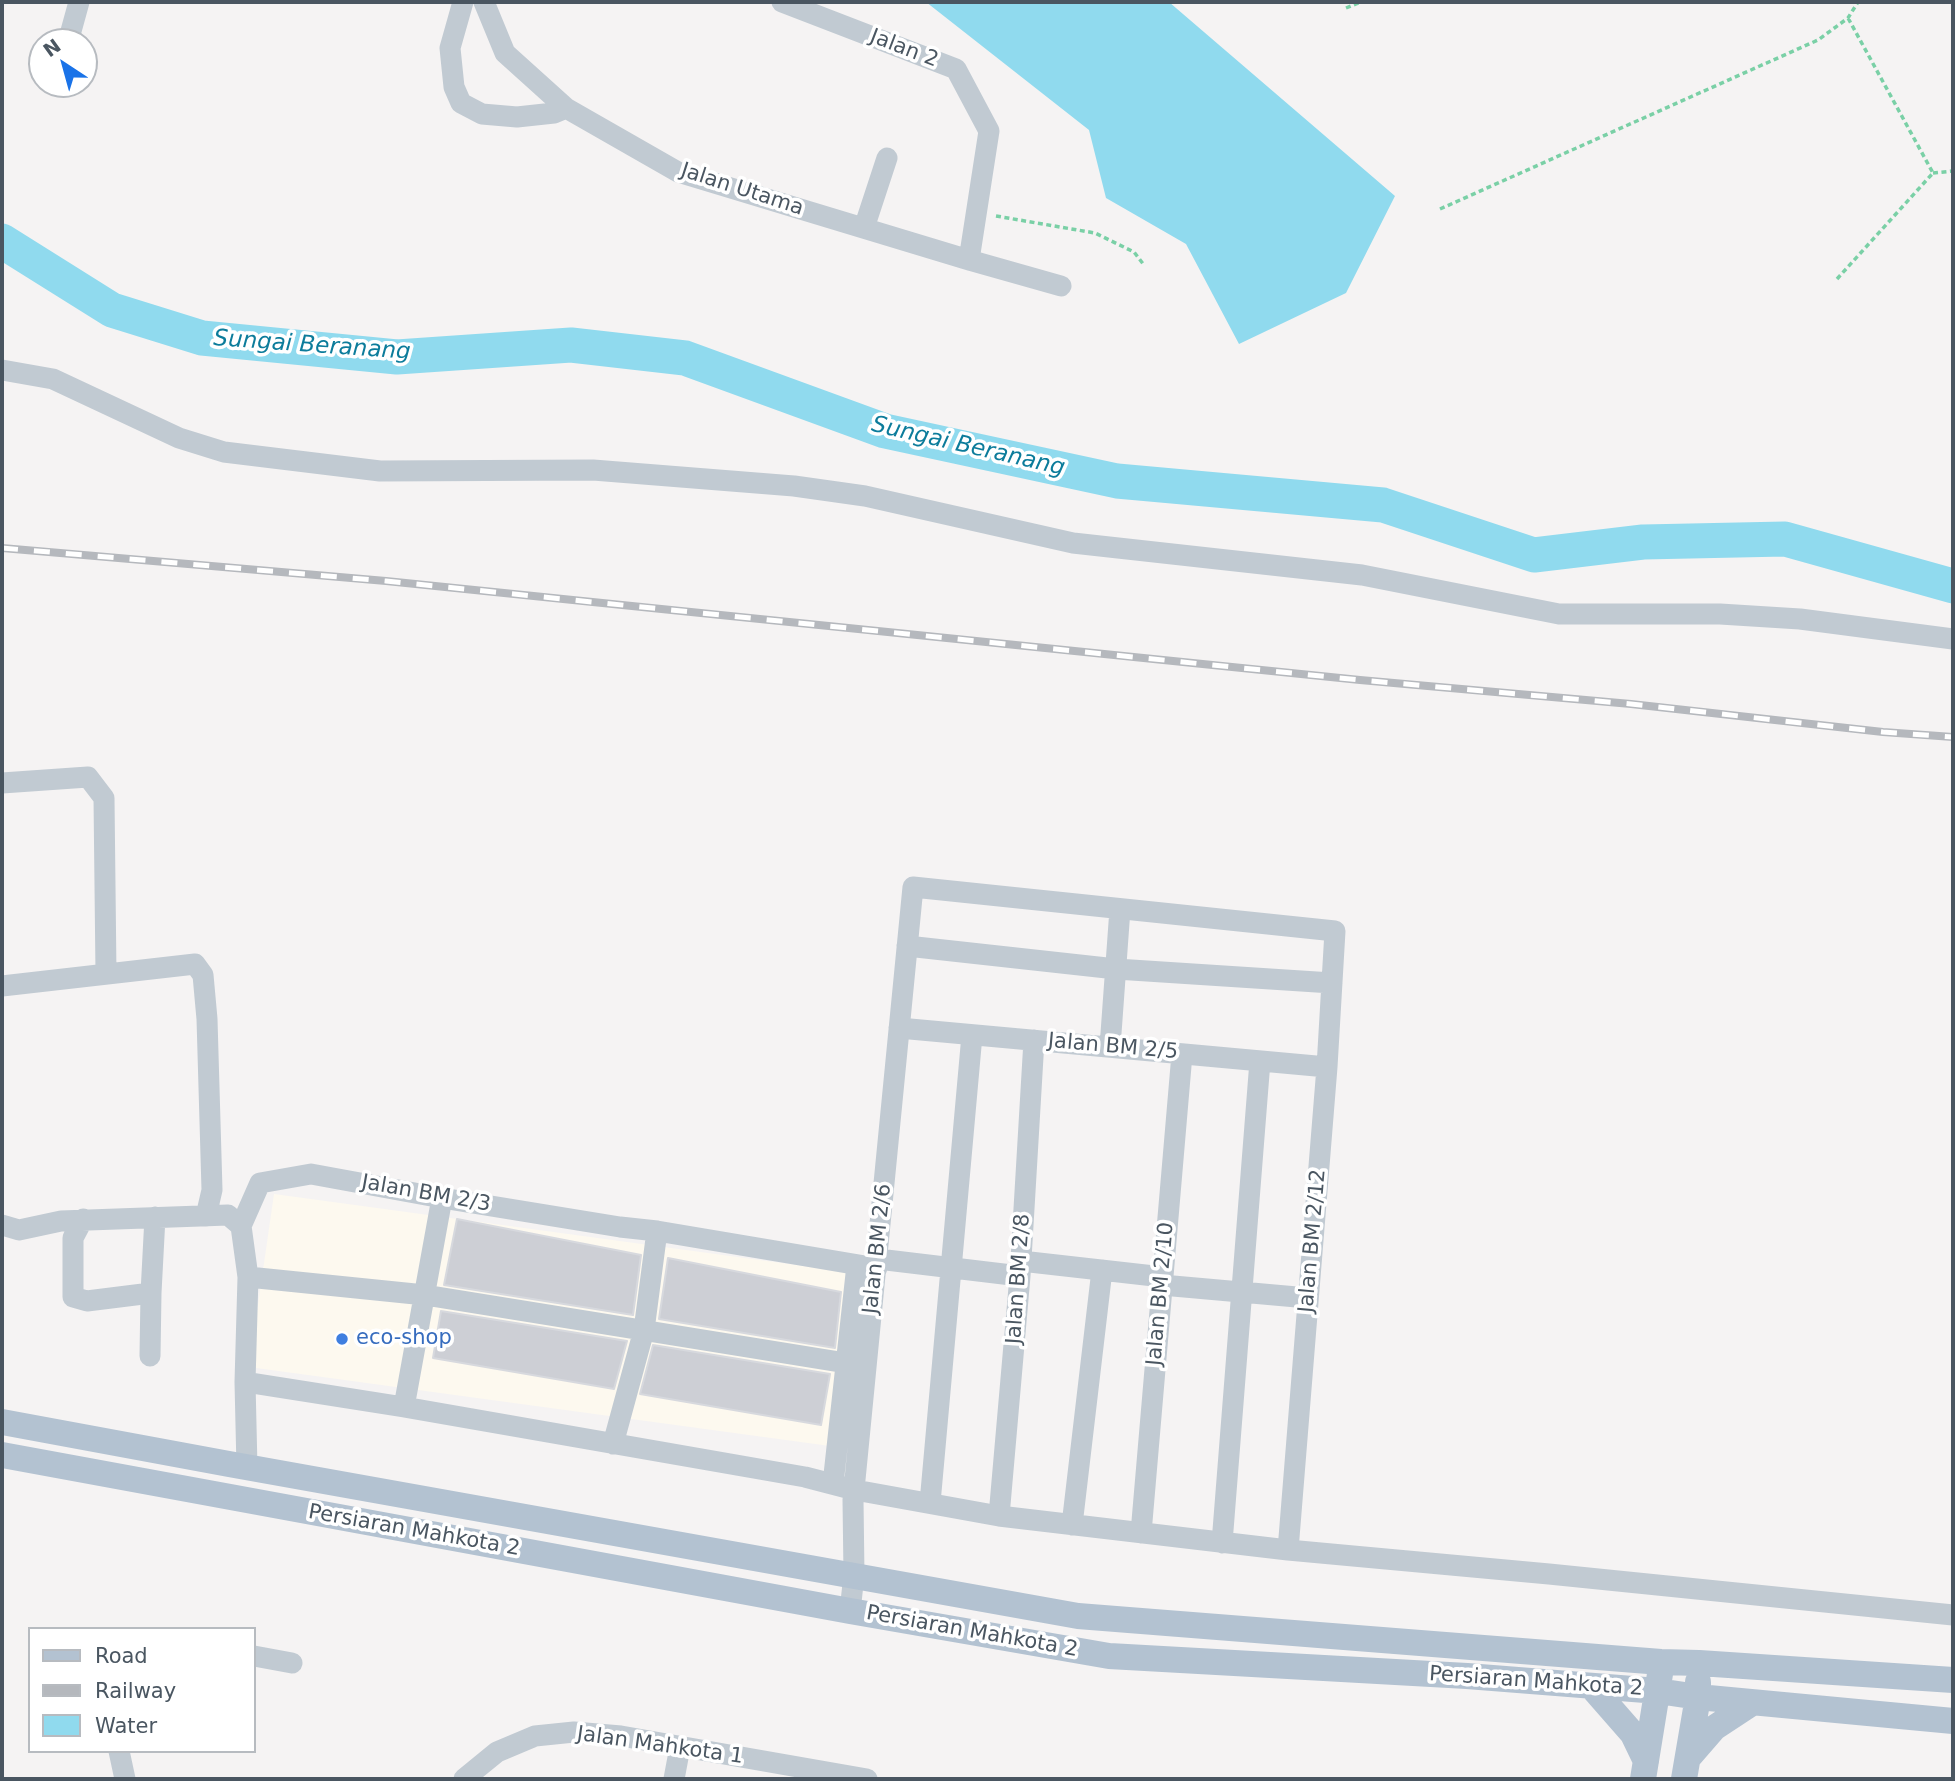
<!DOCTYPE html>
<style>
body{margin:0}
#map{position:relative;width:1955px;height:1781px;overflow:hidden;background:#f5f3f3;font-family:"DejaVu Sans",sans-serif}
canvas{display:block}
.frame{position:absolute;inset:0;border:4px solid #4a5661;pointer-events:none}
.legend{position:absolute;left:28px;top:1627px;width:228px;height:126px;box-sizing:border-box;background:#fff;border:2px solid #b7bbc0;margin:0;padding:9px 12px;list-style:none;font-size:21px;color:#4a5661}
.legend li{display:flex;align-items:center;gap:14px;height:35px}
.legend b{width:35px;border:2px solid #b7bbc0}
.north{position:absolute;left:28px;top:28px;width:70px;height:70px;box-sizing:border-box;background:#fff;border:2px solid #b7bbc0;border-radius:50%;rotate:324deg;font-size:19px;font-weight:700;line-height:28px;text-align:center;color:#4a5661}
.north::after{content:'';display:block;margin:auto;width:24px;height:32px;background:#1a73e8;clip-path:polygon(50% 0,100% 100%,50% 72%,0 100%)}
</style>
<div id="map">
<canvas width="1955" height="1781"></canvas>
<div class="frame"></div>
<ul class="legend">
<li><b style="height:9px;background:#b3c2d1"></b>Road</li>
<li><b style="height:9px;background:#b5b8bd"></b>Railway</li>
<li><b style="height:19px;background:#90daee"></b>Water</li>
</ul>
<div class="north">N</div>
</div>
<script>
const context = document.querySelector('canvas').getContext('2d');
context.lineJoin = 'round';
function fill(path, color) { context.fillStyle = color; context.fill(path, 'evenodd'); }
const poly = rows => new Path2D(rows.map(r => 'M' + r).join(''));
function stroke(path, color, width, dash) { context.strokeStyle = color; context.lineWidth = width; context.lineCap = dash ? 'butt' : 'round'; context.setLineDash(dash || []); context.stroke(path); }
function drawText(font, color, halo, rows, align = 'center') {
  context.font = font + ' "DejaVu Sans",sans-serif'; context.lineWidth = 7; context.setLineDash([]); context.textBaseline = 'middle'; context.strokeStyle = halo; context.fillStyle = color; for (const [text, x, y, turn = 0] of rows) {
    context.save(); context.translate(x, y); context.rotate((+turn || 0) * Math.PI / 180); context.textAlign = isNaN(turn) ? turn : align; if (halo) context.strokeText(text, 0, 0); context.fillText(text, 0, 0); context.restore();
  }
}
fill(poly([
 [274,1194,855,1273,830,1446,249,1367]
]), '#fdf9ef');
fill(poly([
 [926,2,1169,2,1395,196,1346,293,1239,344,1186,244,1106,198,1089,130]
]), '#90daee');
stroke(poly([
 [2,241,112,310,202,338,397,357,571,345,685,358,885,431,1117,481,1383,505,1534,555,1643,542,1785,539,1953,586]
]), '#90daee', 35);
const building = poly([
 [457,1219,641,1255,633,1315,444,1285,457,1219],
 [668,1258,841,1292,835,1348,659,1319,668,1258],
 [441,1311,627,1341,614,1389,433,1358,441,1311],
 [653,1345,830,1374,821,1425,640,1394,653,1345]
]);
fill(building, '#cdcfd5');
stroke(building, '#d7d9de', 2);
stroke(poly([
 [1346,8,1361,2],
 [1933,173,1953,171],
 [1440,209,1818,40,1848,18,1858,2],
 [996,216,1095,233,1134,252,1144,265],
 [1837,279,1933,173,1848,18]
]), '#7ad0a6', 3.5, [5, 3.5]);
stroke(poly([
 [463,2,450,48,454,87,461,103,482,114,517,117,554,113,566,108],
 [484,2,505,53,566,108,678,172,969,260,1061,286],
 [782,2,956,69,989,131,969,260],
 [68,42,79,2],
 [864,228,887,158],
 [2,370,53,379,179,438,224,452,380,471,593,470,794,486,865,496,1073,543,1362,575,1559,614,1720,614,1800,619,1953,639],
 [2,783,88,777,104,798,106,974],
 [907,946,1116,969,1332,983],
 [2,986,195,964,203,975,207,1019,212,1190,206,1216],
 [899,1028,1327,1067],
 [1110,1047,1120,909],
 [442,1198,404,1407,805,1477,855,1490,999,1516,1288,1550,1549,1574,1953,1615],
 [83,1219,73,1238,73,1297,87,1301,151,1293,155,1217],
 [2,1225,19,1230,61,1221,228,1215,241,1226],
 [878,1259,1020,1276],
 [1021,1261,1163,1277],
 [248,1277,425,1295,846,1363],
 [1162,1285,1308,1298],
 [150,1356,151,1293],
 [245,1382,404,1407],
 [613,1444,644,1330,657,1231],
 [247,1468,245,1382,248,1277,241,1226,260,1183,311,1174,442,1198,620,1227,657,1231,877,1268],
 [833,1484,857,1265],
 [930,1503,972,1035],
 [999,1516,1020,1276,1034,1040],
 [1072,1525,1102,1270],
 [1141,1533,1182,1054],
 [1222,1543,1260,1061],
 [850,1611,854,1575,853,1500,913,887,1335,931,1327,1067,1288,1550],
 [254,1656,292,1663],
 [119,1751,125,1779],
 [464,1779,497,1752,535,1736,574,1732,621,1736,867,1779],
 [674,1779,680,1747]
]), '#c1cad2', 21);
stroke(poly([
 [2,1422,229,1464,1078,1616,1661,1662,1699,1663,1953,1680],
 [2,1455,850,1611,1109,1656,1467,1676,1658,1691,1698,1697,1953,1721],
 [1591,1686,1633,1734,1646,1761],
 [1688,1758,1714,1728,1752,1703],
 [1643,1779,1660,1674],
 [1684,1779,1698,1697,1698,1682]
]), '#b3c2d1', 26);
const rail = poly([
 [2,548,386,581,1360,680,1631,704,1883,732,1953,737]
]);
stroke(rail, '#b5b8bd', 8);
stroke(rail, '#fff', 5, [16]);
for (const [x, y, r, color] of [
 [342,1339,7,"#3f7fe0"]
]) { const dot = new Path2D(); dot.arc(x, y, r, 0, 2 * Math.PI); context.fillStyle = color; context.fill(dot); stroke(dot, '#fff', 2.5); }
drawText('21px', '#4a5661', '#fff', [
 ["Jalan 2",904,49,21],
 ["Jalan Utama",742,190,18],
 ["Jalan BM 2/5",1113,1047,5],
 ["Jalan BM 2/3",426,1194,10],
 ["Jalan BM 2/12",1313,1241,-85],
 ["Jalan BM 2/6",878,1249,-84],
 ["Jalan BM 2/8",1019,1279,-86],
 ["Jalan BM 2/10",1161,1294,-85],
 ["Persiaran Mahkota 2",414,1531,10],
 ["Persiaran Mahkota 2",972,1632,10],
 ["Persiaran Mahkota 2",1536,1682,4],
 ["Jalan Mahkota 1",660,1746,8]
]);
drawText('21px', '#366cbe', '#fff', [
 ["eco-shop",356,1339]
], 'left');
drawText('italic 23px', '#0c7c9b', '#fff', [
 ["Sungai Beranang",312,346,4],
 ["Sungai Beranang",968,447,13]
]);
</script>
